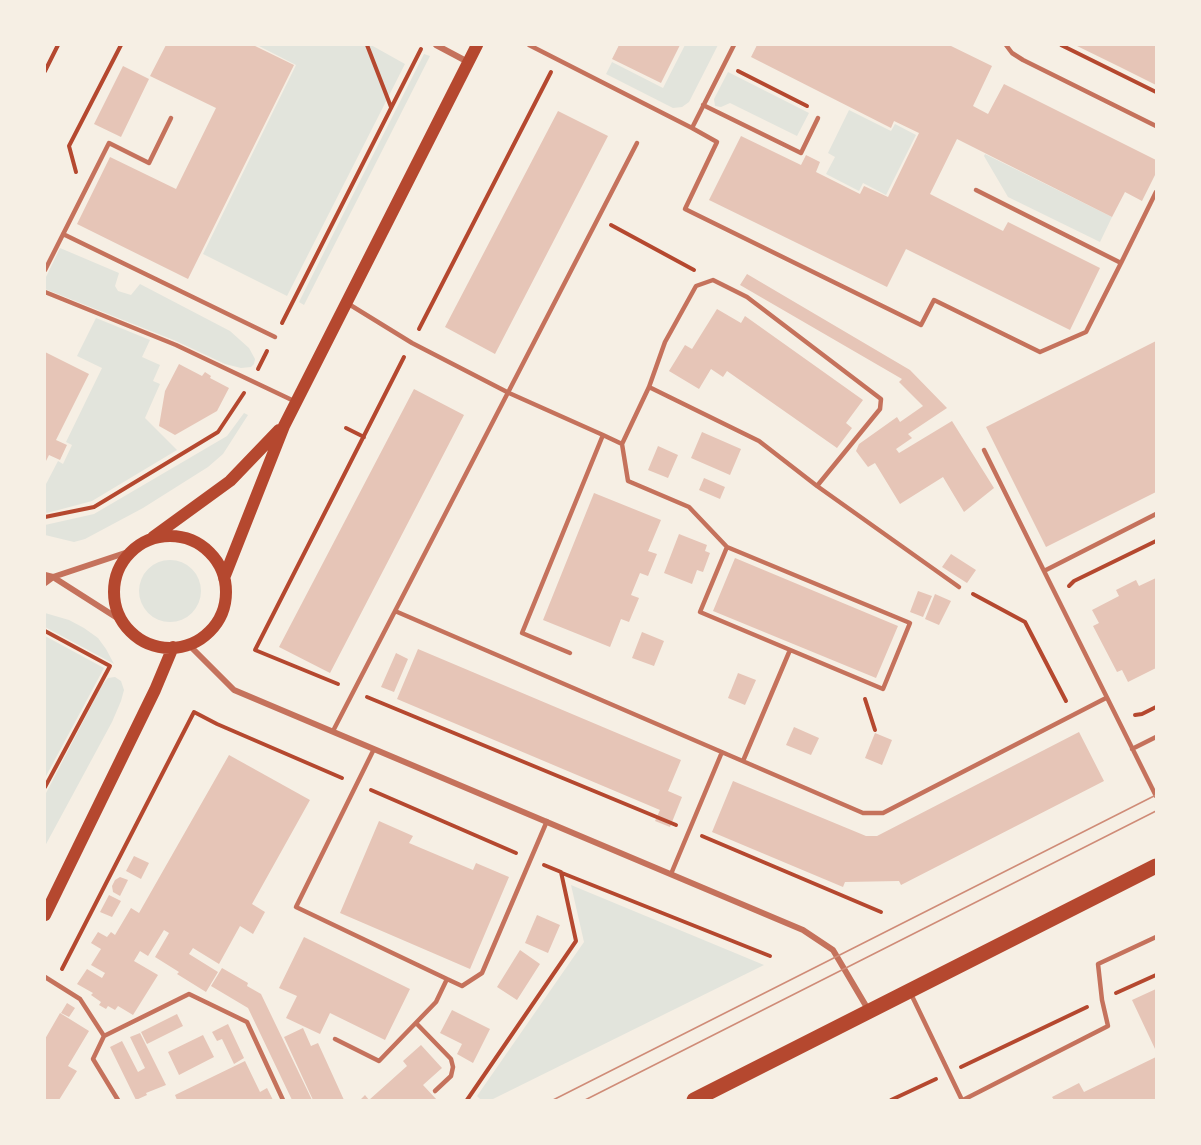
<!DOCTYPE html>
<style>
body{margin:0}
#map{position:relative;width:1201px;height:1145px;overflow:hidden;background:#f6efe4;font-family:Rubik,sans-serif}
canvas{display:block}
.frame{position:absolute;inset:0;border:46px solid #f6efe4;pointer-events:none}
</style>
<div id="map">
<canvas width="1201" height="1145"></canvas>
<div class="frame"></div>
</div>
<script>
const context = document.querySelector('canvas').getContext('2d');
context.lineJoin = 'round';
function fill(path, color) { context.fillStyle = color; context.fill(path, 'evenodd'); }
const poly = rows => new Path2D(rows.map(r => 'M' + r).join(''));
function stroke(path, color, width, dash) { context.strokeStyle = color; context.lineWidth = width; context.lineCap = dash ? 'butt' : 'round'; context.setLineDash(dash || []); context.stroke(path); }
fill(poly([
 [257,45,371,45,405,64,287,296,203,254,296,65],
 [685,45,718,45,689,102,682,107,673,108,606,74,612,62,663,88],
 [424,54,430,56,304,305,299,302],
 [728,72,809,113,797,136,730,103,721,107,715,106,714,99],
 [849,110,891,131,895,124,916,135,886,195,863,183,859,191,826,174,835,157,828,153],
 [985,154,1112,217,1100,242,1008,197,984,156],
 [60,248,119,273,115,286,118,291,131,295,140,284,230,331,249,348,255,359,254,364,251,367,241,368,225,364,176,341,45,289,45,279],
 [96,318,150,340,142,357,160,365,153,381,160,384,145,418,177,450,92,501,47,513,45,512,45,486,58,461,63,464,72,445,66,442,102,368,77,356],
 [244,413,248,415,223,454,208,467,143,508,85,539,74,542,45,535,45,525,94,514,227,436],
 '139 591a31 31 0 1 1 62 0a31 31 0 1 1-62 0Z',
 [45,613,69,620,84,628,98,638,106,649,114,664,45,627],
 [45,636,104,668,45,778],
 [115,677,121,681,124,690,121,701,112,722,45,846,45,795,102,685,108,678],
 [571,885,764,965,491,1100,481,1100,477,1096,584,942]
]), '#e2e4dc');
fill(poly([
 [166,45,253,45,294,65,188,279,77,224,110,157,176,189,216,108,150,76],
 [619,45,680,45,661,83,612,59],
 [757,45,949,45,992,66,973,106,988,114,1004,84,1156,160,1156,173,1142,201,1125,192,1112,217,957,139,930,194,1003,231,1008,222,1100,268,1070,330,906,249,887,287,709,200,741,136,801,165,806,155,820,162,816,172,860,194,864,186,888,197,919,133,894,121,891,128,751,57],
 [1075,45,1156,45,1156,85,1120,67],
 [123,66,149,79,121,137,94,124],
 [558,111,608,136,495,354,445,327],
 [747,274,910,370,947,408,908,434,912,438,896,449,899,453,952,421,994,488,964,512,943,477,900,504,875,463,868,467,856,451,859,444,897,417,900,422,923,406,899,382,902,379,740,285],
 [717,309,741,323,745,316,863,400,846,423,852,428,837,448,727,371,723,377,711,369,699,389,669,371,685,345,692,349],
 [1156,341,1156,492,1046,547,986,427],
 [45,352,89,374,56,440,67,445,60,460,49,455,45,463],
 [179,364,202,376,205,372,211,376,210,378,229,388,217,411,175,435,159,426,165,391],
 [414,389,464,415,330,673,279,647],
 [702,432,741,449,730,475,691,458],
 [658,446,678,455,668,478,648,470],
 [704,478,725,487,720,499,699,490],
 [594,493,661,520,648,551,657,554,648,576,640,573,631,595,639,598,629,622,621,619,610,647,543,620],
 [679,534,707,545,705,551,710,553,703,572,697,570,692,584,664,573],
 [951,554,976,570,967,583,942,567],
 [735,558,898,626,876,678,713,611],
 [1156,578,1156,668,1128,682,1122,670,1117,672,1093,626,1099,623,1092,610,1119,596,1116,590,1136,580,1139,586],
 [918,591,932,596,923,617,910,612],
 [935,594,951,601,939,625,925,619],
 [642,632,664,641,654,666,632,658],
 [418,649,681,760,668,791,682,797,670,827,655,821,660,810,397,699],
 [396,653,408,659,394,692,381,687],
 [738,673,756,680,745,705,728,698],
 [794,727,819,738,811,755,786,745],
 [1079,732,1104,781,901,885,899,881,845,882,843,887,712,832,733,781,866,836,877,836],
 [875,733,892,740,882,765,865,758],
 [229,755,310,800,252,904,265,912,253,934,240,926,219,964,193,948,189,954,218,972,206,992,177,974,179,972,155,957,169,933,164,930,148,956,140,951,134,961,158,975,133,1015,118,1006,115,1010,108,1006,106,1009,99,1005,101,1002,91,995,93,993,77,984,87,969,102,978,105,973,91,965,101,949,91,943,98,932,107,937,111,932,115,935,131,908,139,913],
 [379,821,413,836,409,843,473,870,476,863,509,877,470,969,340,913],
 [134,856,149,863,141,879,126,871],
 [120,877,128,880,120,896,113,892,112,886,115,880],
 [109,895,121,901,112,917,100,912],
 [537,915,560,925,548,953,525,943],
 [304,937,410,989,385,1040,330,1013,320,1034,286,1018,297,996,279,988],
 [520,950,540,964,517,1000,497,987],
 [222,968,248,983,247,986,261,994,312,1100,292,1100,248,1008,211,986],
 [1156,989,1156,1051,1132,1000],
 [67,1003,75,1008,69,1017,61,1013],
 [452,1010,490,1029,473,1063,457,1054,462,1044,440,1033],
 [60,1013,89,1031,68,1066,77,1071,59,1100,45,1100,45,1039],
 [177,1014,183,1026,147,1044,141,1032],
 [228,1024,244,1058,234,1064,222,1039,217,1041,212,1032],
 [303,1028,311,1046,318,1043,344,1100,313,1100,284,1037],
 [140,1033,166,1085,146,1093,147,1095,136,1100,110,1047,122,1041,138,1072,145,1068,130,1037],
 [203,1035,214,1057,179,1075,168,1052],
 [421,1045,442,1068,423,1085,437,1100,360,1100,365,1095,369,1100,407,1066,403,1061],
 [1156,1057,1156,1100,1054,1100,1052,1097,1079,1083,1084,1092],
 [245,1061,260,1092,267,1088,273,1100,177,1100,175,1095]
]), '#e6c5b7');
stroke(poly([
 [367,45,391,107],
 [1061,45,1156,92],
 [45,71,58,45],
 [738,71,807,106],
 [76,172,69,146,121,45],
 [611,225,694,270],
 [282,323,421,49],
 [419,329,551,72],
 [258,369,267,351],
 [346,428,364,437],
 [45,517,94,507,218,432,244,393],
 [1069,586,1074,581,1156,541],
 [973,594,1025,622,1066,701],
 [45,631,110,666,45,787],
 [338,684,255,650,404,357],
 [367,697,676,825],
 [865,699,875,730],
 [1135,715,1142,714,1156,707],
 [371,790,516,853],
 [702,836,881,912],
 [562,873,770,956],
 [62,969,194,712,217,724,342,778],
 [1116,993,1156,975],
 [961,1067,1087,1007],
 [467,1100,576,941,561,872,544,865],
 [891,1100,936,1079]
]), '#b5482f', 4);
stroke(poly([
 [529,45,692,128],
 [734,45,692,128,717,142,685,209,921,325,934,300,1040,352,1086,332,1121,263],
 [1006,45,1012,53,1023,60,1156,126],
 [703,105,801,153,818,118],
 [976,190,1121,263,1156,192],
 [63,234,275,337],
 [45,270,109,143,149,163,171,118],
 [45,292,176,345,294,401],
 [347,303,412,343,509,393,603,435,522,633,570,653],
 [649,387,759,441,817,486,959,587],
 [603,435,622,444,628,481,689,507,727,547,910,623,883,689,700,612,727,547],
 [622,444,649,387,665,342,696,286,713,280,747,297,881,399,880,409,817,486],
 [984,450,1044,571],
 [1156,514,1044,571,1156,796],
 [395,611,863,813,883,813,1106,698],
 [333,731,637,143],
 [374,749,296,907,447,979],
 [1132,749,1156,737],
 [743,761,790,650],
 [671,874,722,752],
 [45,977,80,999,104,1036,93,1059,118,1100],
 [911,994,962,1100],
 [416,1023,451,1059,453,1067,451,1076,435,1091],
 [104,1036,189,994,247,1022,283,1100],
 [335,1039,379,1061,436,1002,447,979,462,986,482,973,547,821],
 [963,1100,1108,1026,1102,1000,1098,964,1156,937]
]), '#c5725c', 4.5);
stroke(poly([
 [436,45,468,62],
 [45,575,53,577,122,621],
 [45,583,53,577,131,551],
 [189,645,234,690,803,930,833,950,869,1011]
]), '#c5725c', 6);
stroke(poly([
 '114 592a56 56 0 1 1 112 0a56 56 0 1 1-112 0Z',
 [153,537,230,481,279,430],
 [224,578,284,426,477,45],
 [45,915,155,690,173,647]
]), '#b5482f', 12);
stroke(poly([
 [694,1100,1156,866]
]), '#b5482f', 15);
stroke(poly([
 [553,1100,1156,795],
 [585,1100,1156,811]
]), '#cf8b77', 1.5);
</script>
